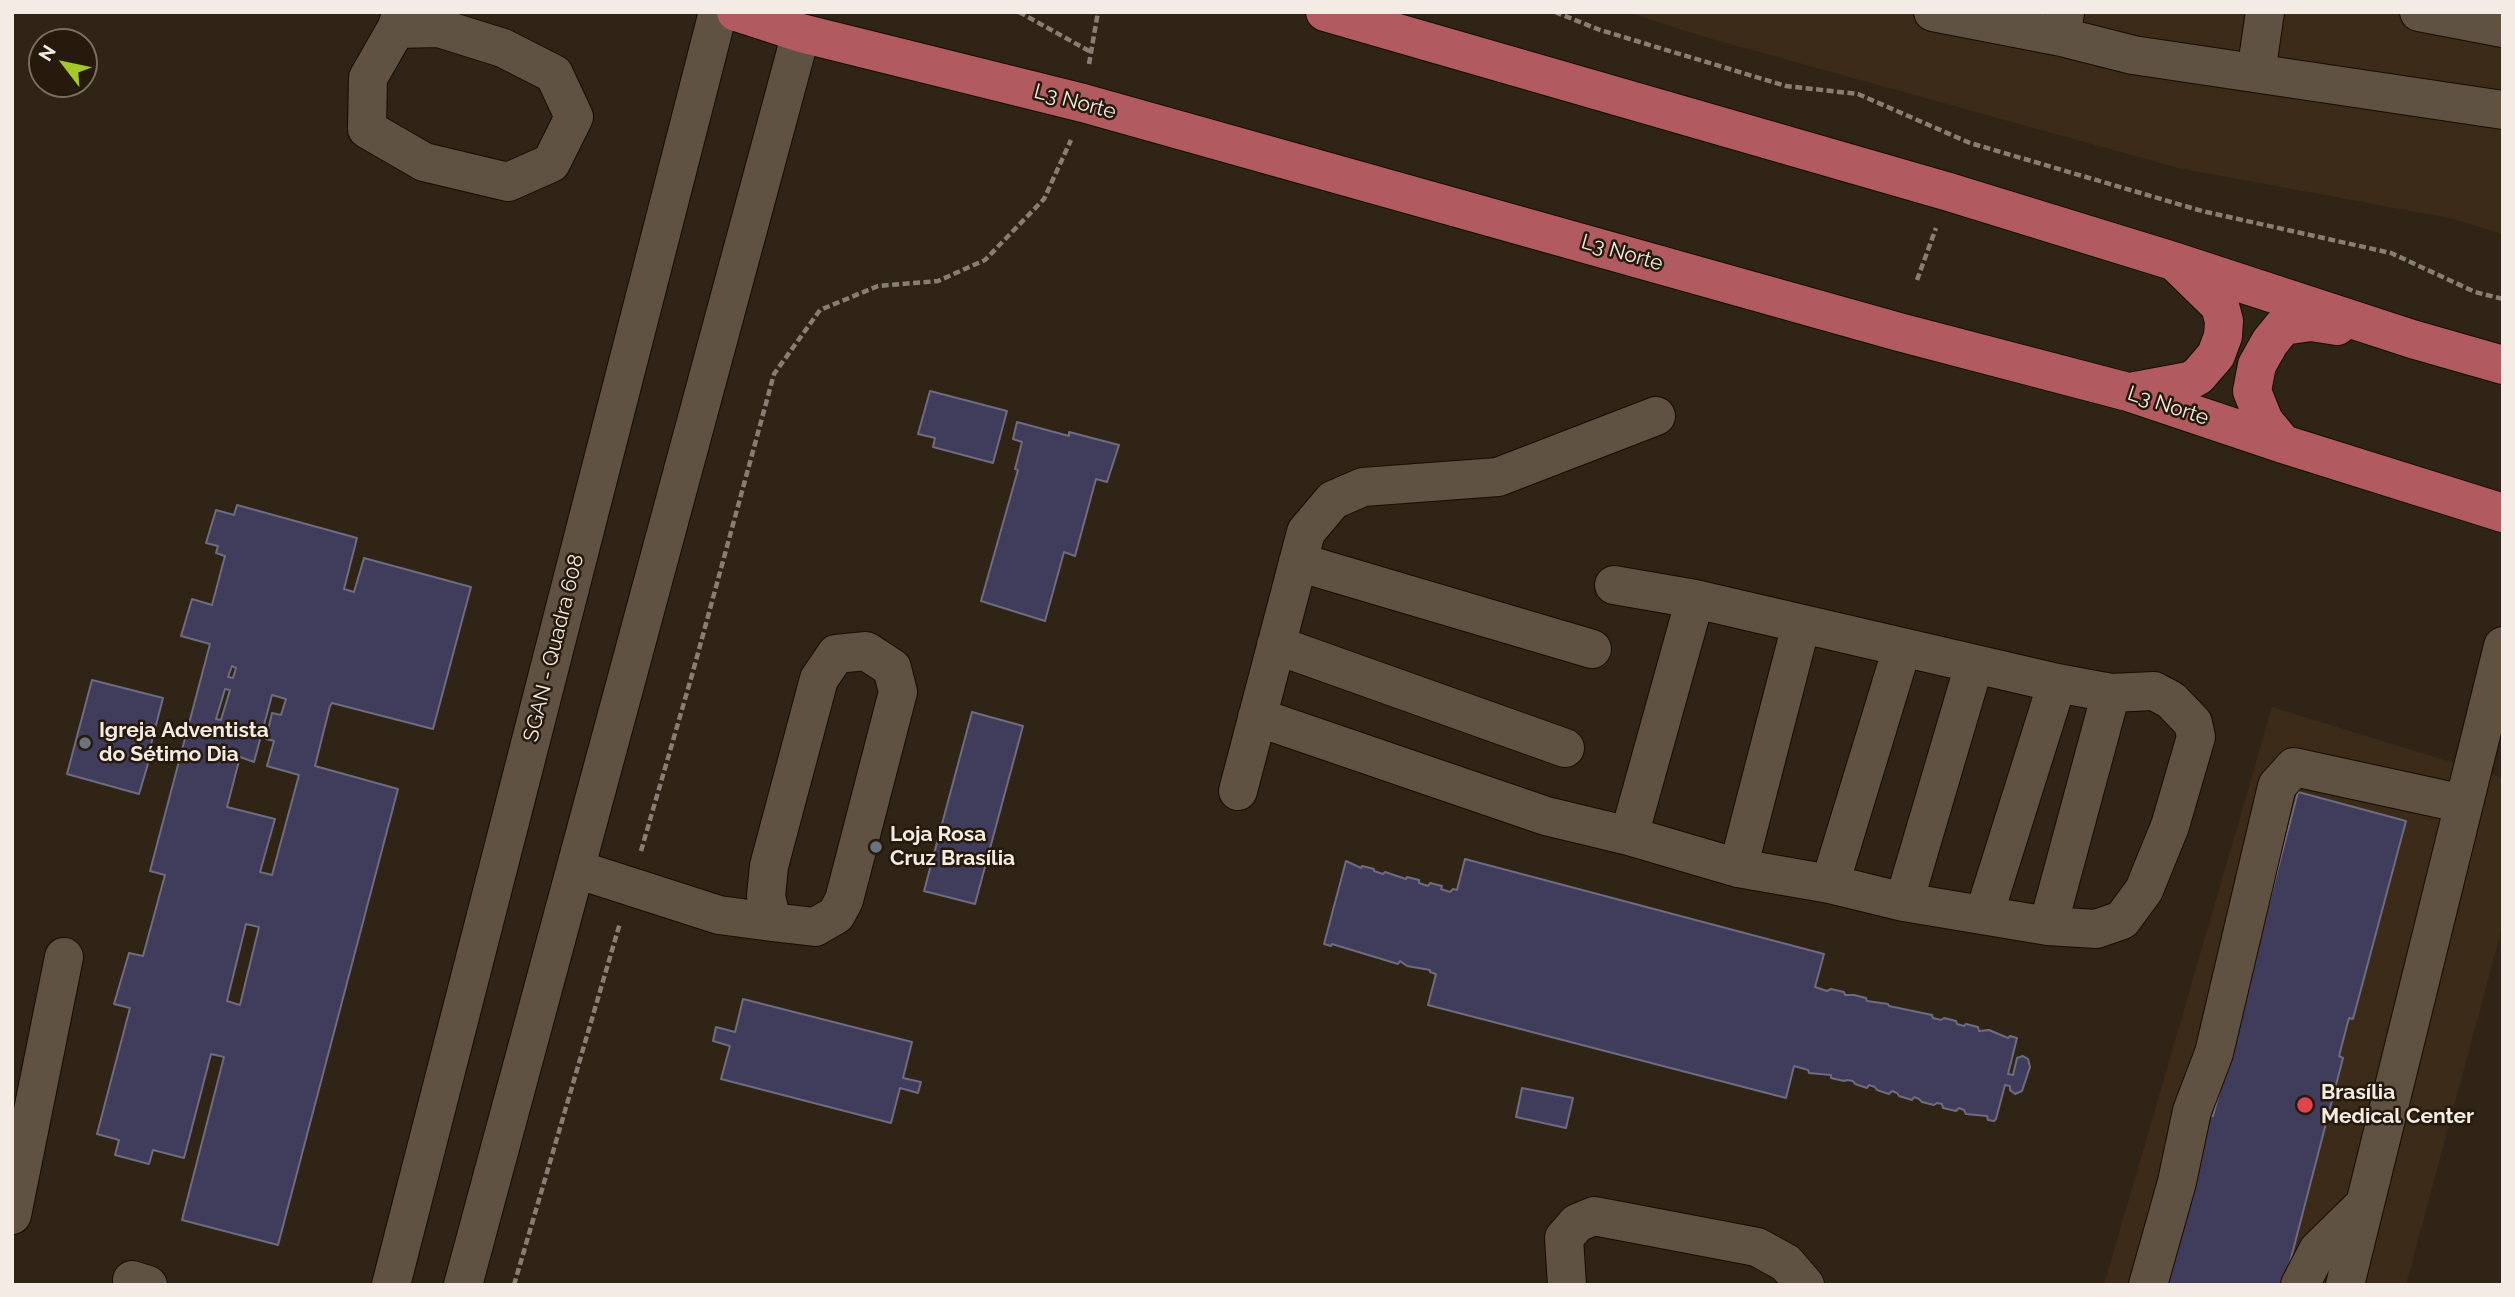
<!DOCTYPE html>
<meta charset="utf-8">
<style>
body{margin:0}
#map{position:relative;width:2515px;height:1297px;overflow:hidden;background:#302416;font-family:Raleway,sans-serif}
canvas{display:block}
.frame{position:absolute;inset:0;border:14px solid #f4ece4;pointer-events:none}
.north{position:absolute;left:28px;top:28px;width:70px;height:70px;box-sizing:border-box;background:#261a0d;border:2px solid #786e63;border-radius:50%;rotate:302deg;font-size:19px;font-weight:700;line-height:28px;text-align:center;color:#f4ece4}
.north::after{content:'';display:block;margin:auto;width:24px;height:32px;background:#a4c825;clip-path:polygon(50% 0,100% 100%,50% 72%,0 100%)}
</style>
<div id="map">
<canvas width="2515" height="1297"></canvas>
<div class="frame"></div>
<div class="north">N</div>
</div>
<script>
const context = document.querySelector('canvas').getContext('2d');
context.lineJoin = 'round';
function fill(path, color) { context.fillStyle = color; context.fill(path, 'evenodd'); }
const poly = rows => new Path2D(rows.map(r => 'M' + r).join(''));
function stroke(path, color, width, dash) { context.strokeStyle = color; context.lineWidth = width; context.lineCap = dash ? 'butt' : 'round'; context.setLineDash(dash || []); context.stroke(path); }
function drawText(font, color, halo, rows, align = 'center') {
  context.font = font + ' Raleway,sans-serif'; context.lineWidth = 5; context.setLineDash([]); context.textBaseline = 'middle'; context.strokeStyle = halo; context.fillStyle = color; for (const [text, x, y, turn = 0] of rows) {
    context.save(); context.translate(x, y); context.rotate((+turn || 0) * Math.PI / 180); context.textAlign = isNaN(turn) ? turn : align; if (halo) context.strokeText(text, 0, 0); context.fillText(text, 0, 0); context.restore();
  }
}
fill(poly([
 [1627,12,2503,12,2503,234,2449,218,2178,168,1701,36],
 [2272,707,2503,778,2503,924,2406,1285,2104,1285]
]), '#3b2b18');
const building = poly([
 [930,391,1007,411,993,463,933,447,935,438,918,434,930,391],
 [1017,422,1069,436,1069,432,1119,445,1107,482,1096,479,1075,556,1064,552,1045,621,981,601,1018,470,1015,469,1022,442,1013,439,1017,422],
 [237,505,357,538,344,589,354,592,364,558,471,587,433,729,332,703,330,706,315,766,398,789,278,1245,182,1220,224,1057,211,1054,184,1158,153,1150,149,1164,115,1155,119,1140,97,1134,130,1008,114,1004,129,953,143,956,165,875,150,871,210,644,181,636,192,599,212,605,225,556,216,553,218,546,206,543,216,510,234,515,237,505],
 [232,666,236,668,233,678,228,677,232,666],
 [225,689,230,690,221,720,216,719,225,689],
 [272,695,286,699,281,715,272,713,266,739,274,741,267,766,299,775,272,875,260,872,275,819,227,807,240,757,254,762,272,695],
 [246,924,259,927,240,1005,227,1001,246,924],
 [92,680,163,698,148,756,150,757,139,794,67,774,92,680],
 [972,712,1023,726,975,904,924,891,972,712],
 [2298,792,2406,821,2353,1019,2349,1018,2339,1056,2343,1058,2284,1285,2132,1285,2180,1108,2213,1116,2298,792],
 [1465,859,1824,954,1815,987,1827,991,1831,989,1844,992,1845,995,1854,995,1866,998,1867,1001,1888,1004,1889,1006,1932,1015,1933,1018,1941,1020,1944,1018,1956,1021,1957,1024,1964,1026,1966,1024,1978,1027,1979,1031,1989,1030,2008,1038,2010,1036,2017,1038,2008,1074,2013,1075,2017,1058,2023,1056,2028,1059,2030,1067,2022,1091,2015,1094,2010,1090,2010,1086,2005,1085,1996,1119,1994,1121,1988,1120,1987,1116,1966,1114,1964,1110,1959,1108,1956,1111,1943,1108,1942,1104,1937,1103,1934,1105,1922,1102,1919,1099,1914,1097,1912,1100,1899,1096,1897,1093,1892,1091,1889,1094,1877,1090,1875,1087,1869,1085,1867,1088,1855,1084,1853,1081,1847,1080,1844,1081,1831,1078,1831,1075,1809,1073,1808,1070,1794,1066,1786,1098,1428,1005,1436,974,1430,972,1430,970,1407,966,1400,961,1398,964,1332,944,1331,946,1324,944,1346,861,1361,868,1362,866,1374,869,1374,871,1383,874,1385,872,1406,879,1407,877,1419,880,1419,883,1428,886,1430,883,1442,886,1441,889,1450,892,1453,889,1457,890,1465,859],
 [743,999,912,1042,903,1078,921,1082,918,1093,900,1088,891,1123,721,1079,730,1046,713,1041,716,1027,735,1032,743,999],
 [1522,1088,1573,1098,1566,1128,1516,1117,1522,1088]
]);
fill(building, '#403c5b');
stroke(building, '#6e6c7f', 2);
const minor = poly([
 [1933,12,2062,37],
 [2065,12,2062,37,2133,55,2503,110],
 [2419,12,2503,28],
 [396,29,439,28,503,48,554,74,574,117,551,163,508,182,424,162,367,129,368,78,396,29,402,12],
 [2256,73,2265,12],
 [1298,562,1592,649],
 [1276,645,1565,748],
 [1257,717,1546,816,1629,836,1738,868,1830,884,1904,902,2048,926,2096,929,2122,920,2144,890,2170,826,2196,737,2193,723,2171,700,2154,691,2111,693,2057,683,1695,599,1614,585],
 [1238,791,1306,532,1333,500,1363,487,1498,477,1656,416],
 [1629,836,1695,599],
 [1738,868,1801,625],
 [576,869,719,915,772,922,815,927,836,915,844,900,898,692,892,668,866,651,836,654,819,679,769,866,766,896,772,922],
 [1830,884,1902,648],
 [1904,902,1974,665],
 [1984,915,2057,683],
 [2048,926,2111,693],
 [12,1215,64,957],
 [132,1280,148,1285],
 [391,1285,718,12],
 [463,1285,801,33],
 [1567,1285,1564,1238,1577,1223,1594,1216,1757,1247,1786,1263,1805,1285],
 [2148,1285,2177,1182,2192,1111,2214,1053,2277,786,2294,767,2464,804],
 [2300,1285,2318,1250,2365,1204],
 [2345,1285,2503,646]
]);
const major = poly([
 [736,12,801,33,1083,103,1899,332,2128,392,2283,444,2503,513],
 [1325,12,1949,192,2173,261,2412,339,2503,365],
 [2130,392,2189,381,2198,376,2216,355,2223,336,2224,321,2220,306,2179,266],
 [2283,444,2264,421,2252,391,2257,365,2270,342,2283,326,2311,322,2337,326]
]);
stroke(minor, '#170d03', 40);
stroke(major, '#170d03', 40);
stroke(poly([
 [1019,12,1091,52],
 [1555,12,1600,30,1786,86,1858,94,1970,143,2202,211,2391,253,2475,292,2503,299],
 [1089,64,1098,12],
 [1917,280,1936,228],
 [641,851,692,675,774,374,820,310,878,286,938,281,985,260,1044,199,1071,140],
 [514,1285,620,923]
]), '#887e73', 4.5, [7, 3.5]);
stroke(minor, '#5f5243', 38);
stroke(major, '#b15a60', 38);
for (const [x, y, r, color] of [
 [85,743,7,"#6b7280"],
 [876,847,7,"#6b7280"],
 [2305,1105,9,"#e0444e"]
]) { const dot = new Path2D(); dot.arc(x, y, r, 0, 2 * Math.PI); context.fillStyle = color; context.fill(dot); stroke(dot, '#261a0d', 2.5); }
drawText('21px', '#f4ece4', '#261a0d', [
 ["L3 Norte",1075,102,15],
 ["L3 Norte",1622,253,16],
 ["L3 Norte",2168,406,18],
 ["SGAN - Quadra 608",554,648,-76]
]);
drawText('bold 21px', '#f4ece4', '#261a0d', [
 ["Igreja Adventista",99,731],
 ["do Sétimo Dia",99,755],
 ["Loja Rosa",890,835],
 ["Cruz Brasília",890,859],
 ["Brasília",2321,1093],
 ["Medical Center",2321,1117]
], 'left');
</script>
